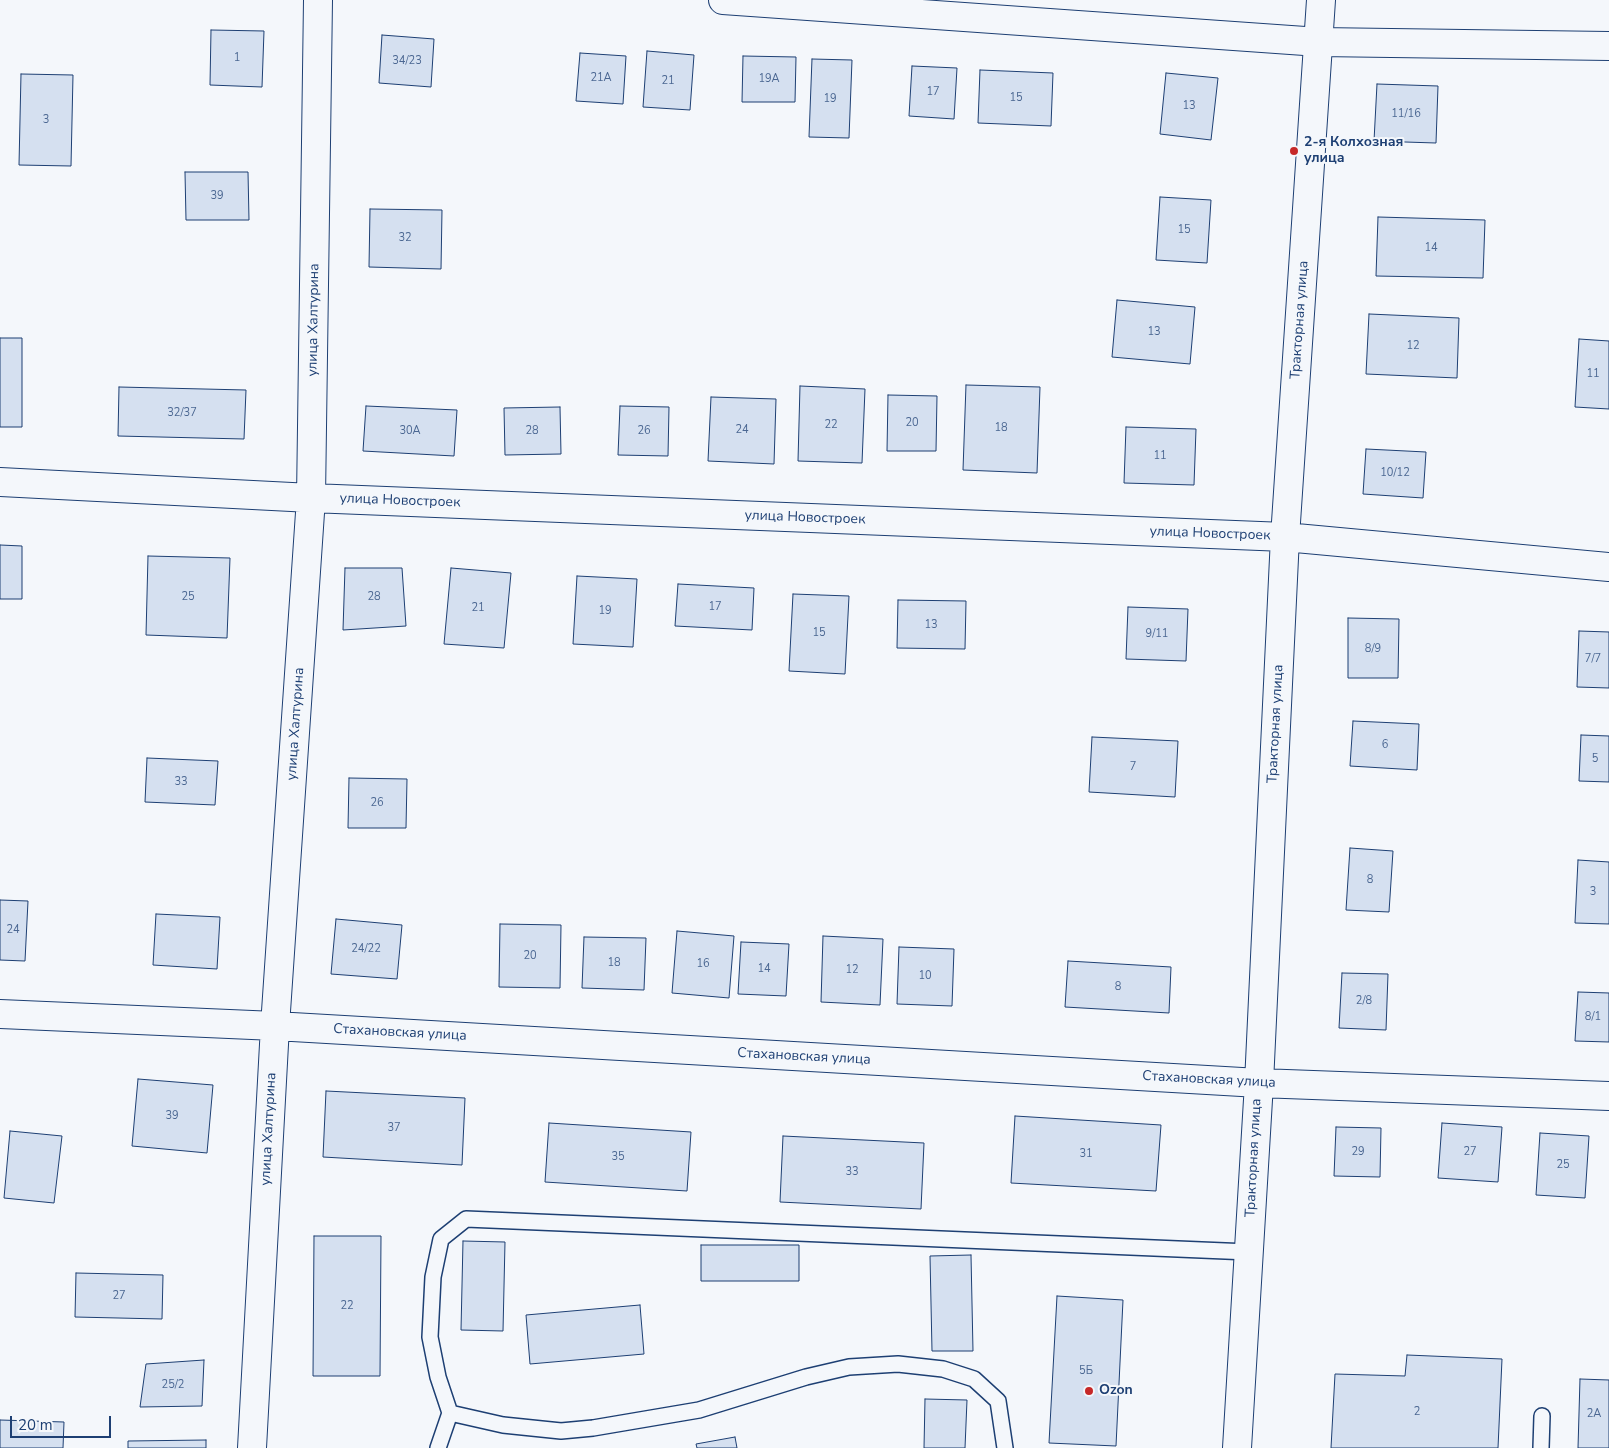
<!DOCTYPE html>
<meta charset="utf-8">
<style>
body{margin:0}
#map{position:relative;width:1609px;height:1448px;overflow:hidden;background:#f4f7fb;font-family:"Nunito Sans",sans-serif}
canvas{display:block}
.scale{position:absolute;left:10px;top:1416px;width:101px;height:22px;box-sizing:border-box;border:2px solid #1d3f73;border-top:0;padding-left:6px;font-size:15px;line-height:18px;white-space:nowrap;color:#1d3f73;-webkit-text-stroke:4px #f4f7fb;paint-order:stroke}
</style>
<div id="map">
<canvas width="1609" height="1448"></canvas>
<div class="scale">20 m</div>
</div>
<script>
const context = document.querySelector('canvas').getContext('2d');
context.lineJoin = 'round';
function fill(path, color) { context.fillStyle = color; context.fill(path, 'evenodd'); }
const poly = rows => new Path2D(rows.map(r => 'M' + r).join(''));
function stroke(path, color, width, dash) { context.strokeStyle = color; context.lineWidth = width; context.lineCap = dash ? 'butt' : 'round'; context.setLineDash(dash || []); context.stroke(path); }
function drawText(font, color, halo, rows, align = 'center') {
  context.font = font + ' "Nunito Sans",sans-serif'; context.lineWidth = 4; context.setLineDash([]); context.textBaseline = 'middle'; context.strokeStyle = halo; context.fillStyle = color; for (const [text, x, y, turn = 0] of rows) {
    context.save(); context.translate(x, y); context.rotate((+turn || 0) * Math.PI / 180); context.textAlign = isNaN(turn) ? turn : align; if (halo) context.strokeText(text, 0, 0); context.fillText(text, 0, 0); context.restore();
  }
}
const building = poly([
 [211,30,264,31,262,87,210,85,211,30],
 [382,35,434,39,431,87,379,83,382,35],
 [647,51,694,55,690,110,643,107,647,51],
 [580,53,626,56,623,104,576,101,580,53],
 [743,56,796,57,795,102,742,102,743,56],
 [812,59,852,60,849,138,809,137,812,59],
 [912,66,957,68,954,119,909,116,912,66],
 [980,70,1053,73,1051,126,978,123,980,70],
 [1166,73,1218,78,1211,140,1160,134,1166,73],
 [21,74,73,75,71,166,19,165,21,74],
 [1377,84,1438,86,1436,143,1374,141,1377,84],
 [185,172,248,172,249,220,186,220,185,172],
 [1160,197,1211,200,1207,263,1156,260,1160,197],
 [370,209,442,210,441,269,369,267,370,209],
 [1378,217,1485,220,1483,278,1376,276,1378,217],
 [1117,300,1195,307,1190,364,1112,357,1117,300],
 [1369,314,1459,318,1457,378,1366,374,1369,314],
 [0,338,22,338,22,427,0,427,0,338],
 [1579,339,1609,341,1609,409,1575,407,1579,339],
 [966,385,1040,387,1037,473,963,470,966,385],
 [800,386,865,389,862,463,798,461,800,386],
 [119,387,246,390,244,439,118,436,119,387],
 [888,395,937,396,936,451,887,451,888,395],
 [711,397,776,399,774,464,708,461,711,397],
 [366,406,457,410,454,456,363,451,366,406],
 [620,406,669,407,668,456,618,455,620,406],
 [560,407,561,454,505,455,504,408,560,407],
 [1126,427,1196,429,1194,485,1124,483,1126,427],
 [1366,449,1426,452,1423,498,1363,494,1366,449],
 [0,545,22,546,22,599,0,599,0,545],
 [148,556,230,558,227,638,146,635,148,556],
 [345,568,402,568,406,626,343,630,345,568],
 [451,568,511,573,504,648,444,644,451,568],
 [577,576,637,579,633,647,573,644,577,576],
 [678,584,754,588,752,630,675,626,678,584],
 [793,594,849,596,845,674,789,671,793,594],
 [898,600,966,601,965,649,897,648,898,600],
 [1128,607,1188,609,1186,661,1126,659,1128,607],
 [1348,618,1399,619,1398,678,1348,678,1348,618],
 [1579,631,1609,632,1609,688,1577,687,1579,631],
 [1353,721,1419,724,1417,770,1350,766,1353,721],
 [1581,735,1609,736,1609,782,1579,781,1581,735],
 [1092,737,1178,741,1175,797,1089,792,1092,737],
 [147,758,218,761,215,805,145,802,147,758],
 [349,778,407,779,406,828,348,828,349,778],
 [1350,848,1393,851,1389,912,1346,910,1350,848],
 [1578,860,1609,862,1609,924,1575,923,1578,860],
 [0,900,28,901,25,961,0,960,0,900],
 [156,914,220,917,217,969,153,965,156,914],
 [336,919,402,925,397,979,331,974,336,919],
 [500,924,561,925,560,988,499,987,500,924],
 [677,931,734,936,729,998,672,993,677,931],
 [823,936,883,939,880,1005,821,1002,823,936],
 [584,937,646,938,644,990,582,988,584,937],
 [741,942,789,944,786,996,738,994,741,942],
 [899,947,954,949,952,1006,897,1004,899,947],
 [1068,961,1171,967,1169,1013,1065,1007,1068,961],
 [1342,973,1388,974,1386,1030,1339,1028,1342,973],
 [1578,992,1609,993,1609,1042,1575,1041,1578,992],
 [138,1079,213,1085,207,1153,132,1146,138,1079],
 [326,1091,465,1098,462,1165,323,1157,326,1091],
 [1015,1116,1161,1125,1156,1191,1011,1183,1015,1116],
 [549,1123,691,1132,687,1191,545,1182,549,1123],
 [1442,1123,1502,1127,1498,1182,1438,1178,1442,1123],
 [1336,1127,1381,1128,1380,1177,1334,1176,1336,1127],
 [10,1131,62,1136,54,1203,4,1198,10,1131],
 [1540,1133,1589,1136,1585,1198,1536,1195,1540,1133],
 [783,1136,924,1143,921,1209,780,1202,783,1136],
 [314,1236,381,1236,380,1376,313,1376,314,1236],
 [463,1241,505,1242,503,1331,461,1330,463,1241],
 [701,1245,799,1245,799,1281,701,1281,701,1245],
 [971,1255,973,1351,932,1351,930,1256,971,1255],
 [76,1273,163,1275,162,1319,75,1317,76,1273],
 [1057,1296,1123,1300,1116,1446,1049,1443,1057,1296],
 [640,1305,644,1354,530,1364,526,1315,640,1305],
 [1407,1355,1502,1359,1498,1448,1331,1448,1335,1374,1405,1376,1407,1355],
 [204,1360,202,1406,140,1407,146,1364,204,1360],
 [1580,1379,1609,1380,1609,1448,1578,1448,1580,1379],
 [925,1399,967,1400,965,1448,924,1448,925,1399],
 [0,1420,64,1422,63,1448,0,1448,0,1420],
 [735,1437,737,1448,697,1448,696,1444,735,1437],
 [206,1440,206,1448,128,1448,128,1441,206,1440]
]);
fill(building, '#d5e0f0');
stroke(building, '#1d3f73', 1);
const service = poly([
 [450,1413,503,1425,561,1431,593,1428,699,1410,806,1377,849,1367,898,1364,943,1369,974,1379,998,1401,1005,1448],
 [438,1448,450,1413,438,1377,430,1337,433,1277,441,1239,466,1219,1249,1252],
 [1541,1448,1542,1416]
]);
const minor = poly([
 [723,0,1319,42,1609,46],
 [0,482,311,498,1285,537,1609,567],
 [0,1014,275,1026,1259,1083,1609,1096],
 [252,1448,275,1026,311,498,318,0],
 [1237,1448,1259,1083,1285,537,1321,0]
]);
stroke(service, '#1d3f73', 18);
stroke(minor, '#1d3f73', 30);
stroke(service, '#f4f7fb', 15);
stroke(minor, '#f4f7fb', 28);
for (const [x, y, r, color] of [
 [1294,151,5,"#c62828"],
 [1089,1391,5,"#c62828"]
]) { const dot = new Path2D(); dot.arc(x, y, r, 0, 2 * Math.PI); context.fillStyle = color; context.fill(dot); stroke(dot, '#f4f7fb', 2); }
drawText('11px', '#4b6792', null, [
 ["1",237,58],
 ["34/23",407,61],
 ["21А",601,78],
 ["19А",769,79],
 ["21",668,81],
 ["17",933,92],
 ["15",1016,98],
 ["19",830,99],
 ["13",1189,106],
 ["11/16",1406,114],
 ["3",46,120],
 ["39",217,196],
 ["15",1184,230],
 ["32",405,238],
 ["14",1431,248],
 ["13",1154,332],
 ["12",1413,346],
 ["11",1593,374],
 ["32/37",182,413],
 ["20",912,423],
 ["22",831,425],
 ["18",1001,428],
 ["24",742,430],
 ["30А",410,431],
 ["28",532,431],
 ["26",644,431],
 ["11",1160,456],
 ["10/12",1395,473],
 ["25",188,597],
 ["28",374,597],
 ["17",715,607],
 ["21",478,608],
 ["19",605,611],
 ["13",931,625],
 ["15",819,633],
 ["9/11",1157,634],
 ["8/9",1373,649],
 ["7/7",1593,659],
 ["6",1385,745],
 ["5",1595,759],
 ["7",1133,767],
 ["33",181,782],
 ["26",377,803],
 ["8",1370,880],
 ["3",1593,892],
 ["24",13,930],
 ["24/22",366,949],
 ["20",530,956],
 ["18",614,963],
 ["16",703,964],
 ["14",764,969],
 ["12",852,970],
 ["10",925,976],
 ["8",1118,987],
 ["2/8",1364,1001],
 ["8/1",1593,1017],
 ["39",172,1116],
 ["37",394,1128],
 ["29",1358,1152],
 ["27",1470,1152],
 ["31",1086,1154],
 ["35",618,1157],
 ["25",1563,1165],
 ["33",852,1172],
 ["27",119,1296],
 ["22",347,1306],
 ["5Б",1086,1371],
 ["25/2",173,1385],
 ["2",1417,1412],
 ["2А",1594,1414]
]);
drawText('bold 14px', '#1d3f73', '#f4f7fb', [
 ["2-я Колхозная",1304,143],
 ["улица",1304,159],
 ["Ozon",1099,1391]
], 'left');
drawText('14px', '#1d3f73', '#f4f7fb', [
 ["улица Халтурина",314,320,-89],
 ["Тракторная улица",1300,320,-86],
 ["улица Новостроек",400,501,2],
 ["улица Новостроек",805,518,2],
 ["улица Новостроек",1210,534,2],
 ["улица Халтурина",296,724,-86],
 ["Тракторная улица",1276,724,-87],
 ["Стахановская улица",400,1033,3],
 ["Стахановская улица",804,1057,3],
 ["Стахановская улица",1209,1080,3],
 ["улица Халтурина",269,1129,-87],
 ["Тракторная улица",1254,1158,-87]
]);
</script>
